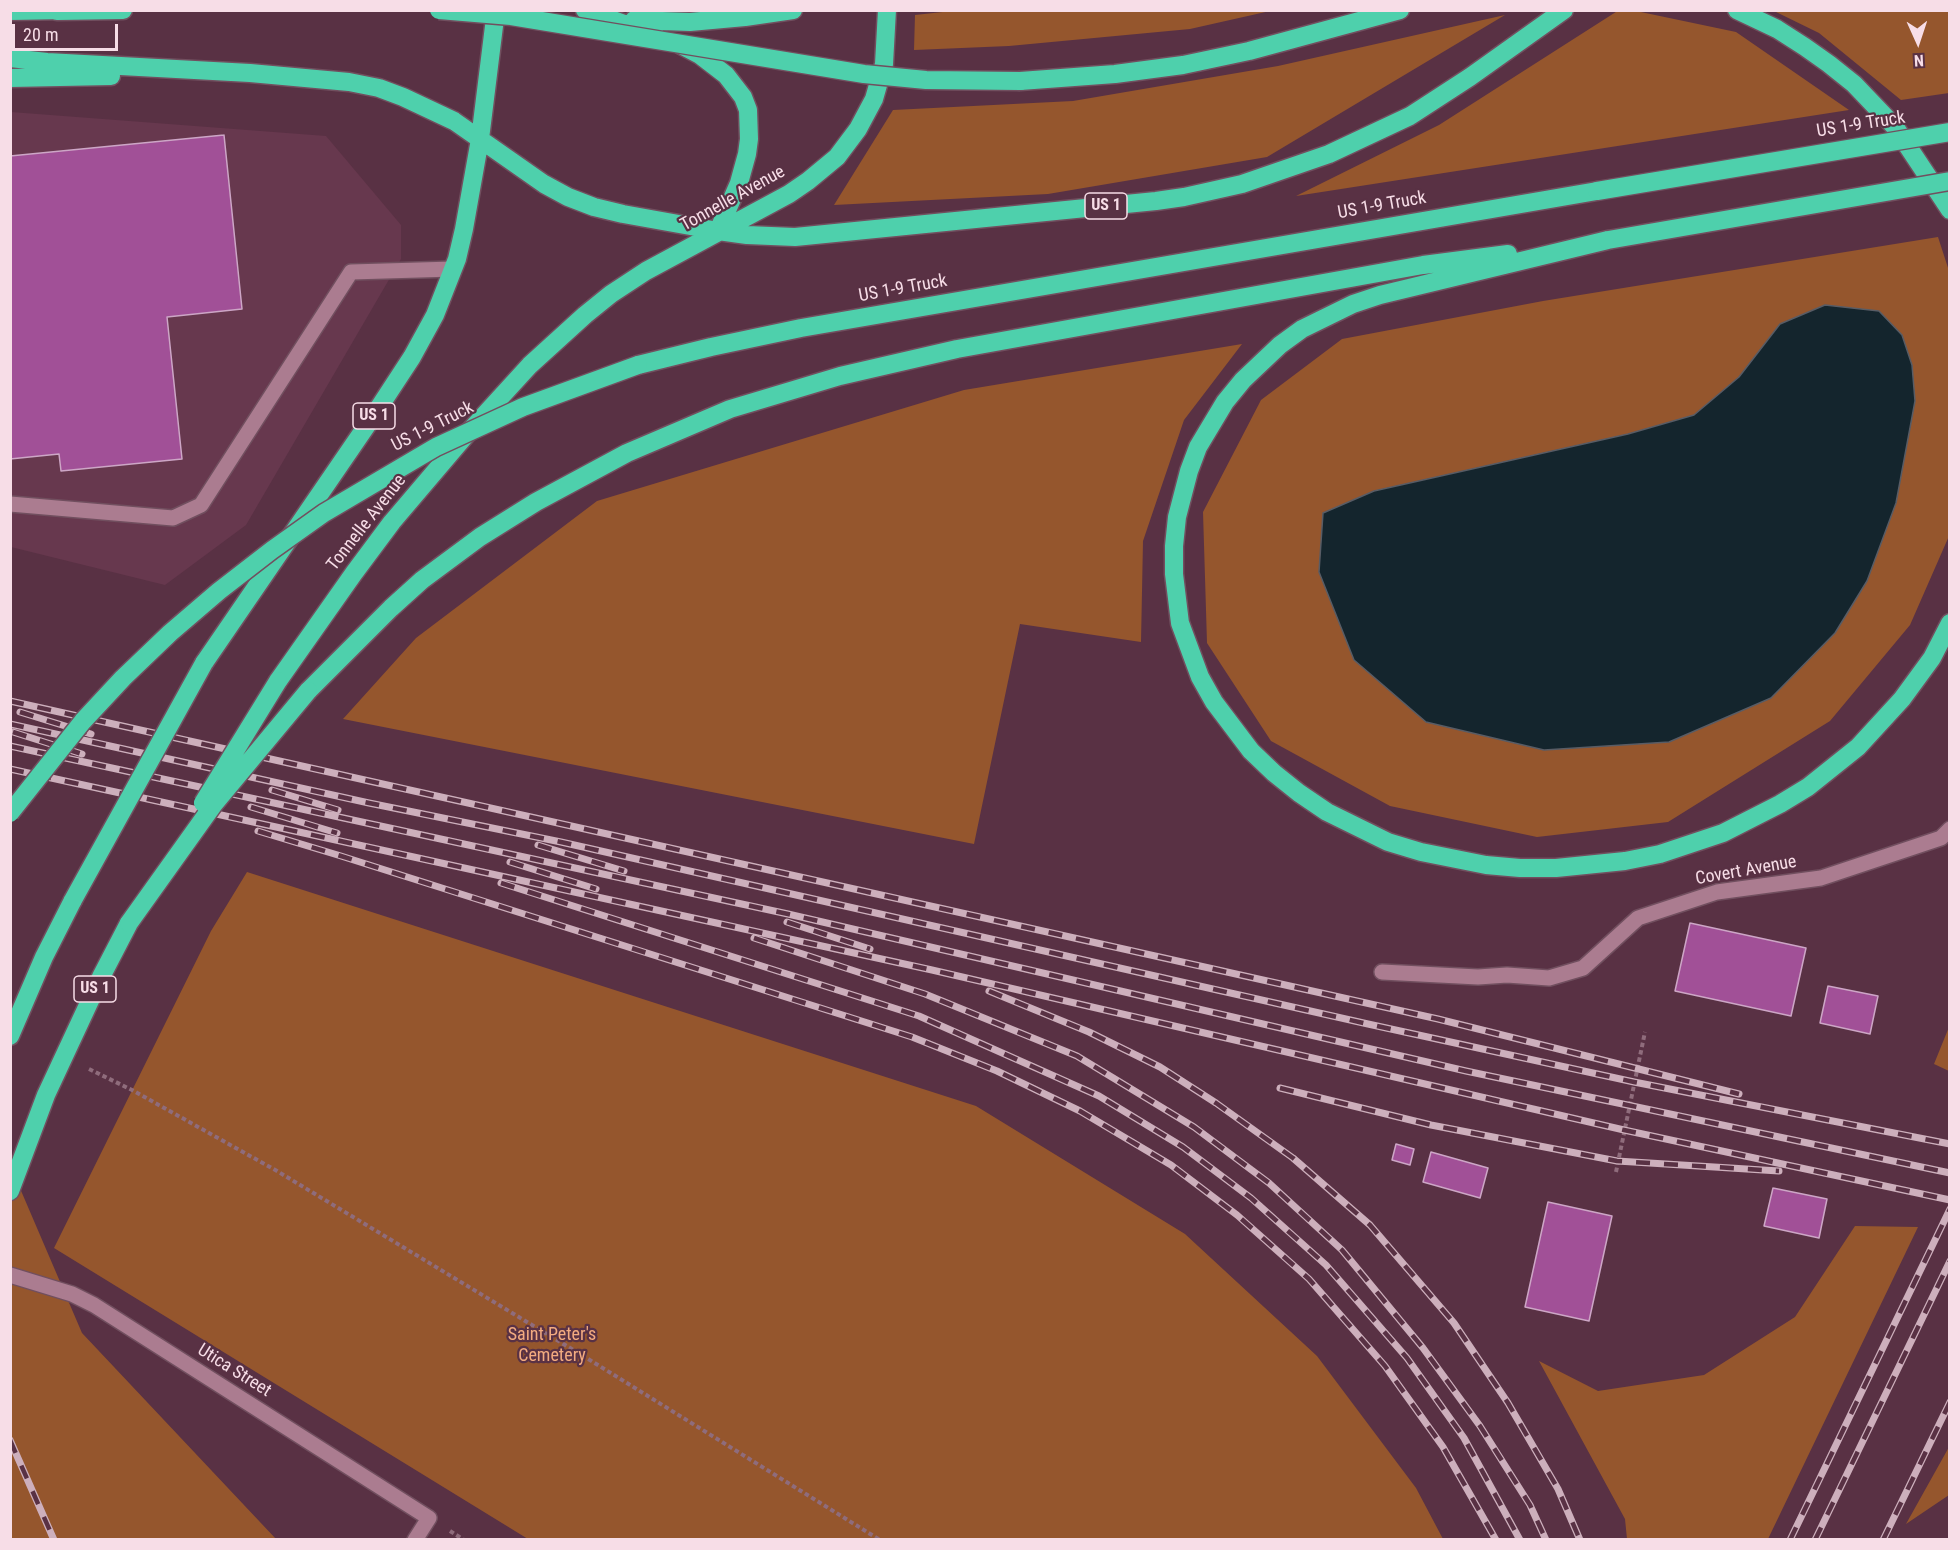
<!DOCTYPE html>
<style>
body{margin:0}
#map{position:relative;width:1960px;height:1550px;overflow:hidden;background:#593144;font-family:"Roboto Condensed",sans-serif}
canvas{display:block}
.frame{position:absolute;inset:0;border:12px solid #f7dde7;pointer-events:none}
.north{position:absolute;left:1888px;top:12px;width:60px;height:60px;-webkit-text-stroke:4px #593144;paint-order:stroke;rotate:177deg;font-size:16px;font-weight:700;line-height:24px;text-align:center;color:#f7dde7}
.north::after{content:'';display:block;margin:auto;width:21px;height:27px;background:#f7dde7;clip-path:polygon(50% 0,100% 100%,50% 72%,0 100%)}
.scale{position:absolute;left:12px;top:24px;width:106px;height:27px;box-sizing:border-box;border:3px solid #f7dde7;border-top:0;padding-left:8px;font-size:18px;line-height:21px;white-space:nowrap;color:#f7dde7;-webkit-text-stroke:4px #593144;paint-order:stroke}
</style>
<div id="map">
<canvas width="1960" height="1550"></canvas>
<div class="frame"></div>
<div class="north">N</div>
<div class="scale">20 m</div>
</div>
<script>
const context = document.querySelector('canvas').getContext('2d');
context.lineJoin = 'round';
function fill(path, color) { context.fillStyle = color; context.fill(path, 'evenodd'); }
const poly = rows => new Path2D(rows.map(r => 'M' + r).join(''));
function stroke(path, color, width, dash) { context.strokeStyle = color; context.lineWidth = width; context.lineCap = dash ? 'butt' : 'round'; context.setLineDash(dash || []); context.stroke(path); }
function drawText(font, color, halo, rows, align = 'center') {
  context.font = font + ' "Roboto Condensed",sans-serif'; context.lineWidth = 4.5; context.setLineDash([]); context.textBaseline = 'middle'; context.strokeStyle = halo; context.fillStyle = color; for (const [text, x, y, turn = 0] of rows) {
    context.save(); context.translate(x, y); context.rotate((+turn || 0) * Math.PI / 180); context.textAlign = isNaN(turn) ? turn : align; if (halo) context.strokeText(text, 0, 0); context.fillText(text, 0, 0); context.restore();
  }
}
fill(poly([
 [11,112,326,136,401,225,401,259,246,525,165,585,11,547]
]), '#67384e');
fill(poly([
 [961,10,1270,10,1270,11,1190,29,1009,46,914,50,915,15],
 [1619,10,1636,11,1736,32,1849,110,1296,196,1439,125],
 [1774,11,1949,11,1949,93,1901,100,1819,33],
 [1505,15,1267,157,1048,194,834,205,893,110,1073,101,1278,66],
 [1938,237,1950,274,1949,536,1910,625,1830,721,1668,822,1537,837,1390,806,1271,741,1207,643,1203,512,1261,400,1342,339,1543,301],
 [1780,324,1544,750,1374,491,1628,434,1694,415,1739,377],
 [1242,344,1184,420,1143,541,1141,642,1020,624,974,844,343,719,416,638,597,501,964,390],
 [247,872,976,1106,1185,1234,1317,1356,1416,1488,1443,1539,528,1539,54,1248,211,931],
 [1949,1027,1950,1071,1949,1071,1934,1064],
 [10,1165,82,1333,276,1539,11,1539],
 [1855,1226,1918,1227,1768,1539,1627,1539,1625,1519,1539,1361,1598,1391,1704,1375,1795,1317],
 [1949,1447,1949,1495,1906,1524]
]), '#95562d');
const water = poly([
 [1825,305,1879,311,1902,335,1912,365,1915,401,1896,503,1867,581,1835,633,1771,698,1669,742,1544,750,1426,722,1354,660,1319,572,1323,513,1374,491,1628,434,1694,415,1739,377,1780,324,1825,305]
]);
fill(water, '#14252d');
stroke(water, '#585c65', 1.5);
const building = poly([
 [224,135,242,309,167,317,182,459,61,471,59,454,10,459,10,156,224,135],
 [1690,923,1806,948,1791,1016,1675,991,1690,923],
 [1828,986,1878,996,1870,1034,1820,1023,1828,986],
 [1396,1144,1414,1149,1410,1165,1392,1160,1396,1144],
 [1431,1152,1488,1168,1480,1198,1423,1182,1431,1152],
 [1773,1188,1827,1199,1819,1238,1764,1226,1773,1188],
 [1548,1202,1612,1216,1589,1321,1525,1307,1548,1202]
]);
fill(building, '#a15097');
stroke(building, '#cda6c6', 1.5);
const minor = poly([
 [10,504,173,518,201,505,351,272,453,269],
 [1382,972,1478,977,1507,975,1549,978,1583,968,1638,918,1717,892,1821,878,1941,838,1950,829],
 [10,1275,72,1294,94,1305,429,1518,415,1540]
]);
const highway = poly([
 [585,10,655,35],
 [1737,10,1777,29,1805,47,1829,64,1854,84,1895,127,1950,210],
 [10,11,67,10],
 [57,11,123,10],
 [634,20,690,22,745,17,793,10],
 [681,45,700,55,726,75,743,97,748,110,749,139,747,154,739,183,718,231],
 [10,58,47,62,250,73,349,82,379,88,403,97,454,121,544,184,568,197,594,207,623,214,718,231,747,235,795,237,1156,201,1184,197,1242,184,1329,154,1410,116,1470,77,1564,10],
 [10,78,111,76],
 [1020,81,1115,74,1183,65,1249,51,1400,10],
 [1608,240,1380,295,1353,304,1302,329,1280,345,1243,380,1225,402,1198,447,1189,471,1177,517,1174,546,1174,574,1180,623,1200,677,1214,702,1251,751,1274,773,1299,793,1327,812,1388,842,1421,852,1486,865,1520,868,1556,868,1625,861,1660,854,1723,833,1780,804,1808,787,1858,747,1902,699,1932,658,1950,623],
 [638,365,711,347,801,328,1597,191],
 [204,663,376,412,412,357,435,315,457,259,464,229,480,139,496,10],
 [278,681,354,573,392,522,466,435,530,365,585,315,611,294,646,271,789,194,808,181,837,157,858,129,874,99,884,64,887,10],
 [308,691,391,608,422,580,480,537,536,502,627,453,730,409,840,376,957,349,1423,265,1508,254],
 [10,1036,44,957,73,900],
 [10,1191,46,1095,101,977,129,923]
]);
stroke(minor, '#714f5f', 18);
stroke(highway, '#714f5f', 21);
stroke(poly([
 [89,1069,132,1090,277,1171,585,1357,880,1540],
 [1616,1172,1645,1032],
 [450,1531,464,1540]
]), '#8f6c7c', 4, [4.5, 3]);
stroke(minor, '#ab7c90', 15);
stroke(highway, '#4ed0ac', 18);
const rail = poly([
 [10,701,1438,1019,1739,1094],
 [20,712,91,734],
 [10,724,369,803,561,842,1368,1024,1634,1082,1950,1144],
 [13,732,82,754],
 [10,746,788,914,1466,1071,1950,1173],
 [10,769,932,970,1624,1130,1950,1200],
 [272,790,338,810],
 [251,807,337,833],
 [258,831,341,856,912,1037,997,1071,1080,1111,1171,1165,1237,1215,1309,1279,1385,1366,1443,1447,1496,1540],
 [538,845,624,871],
 [510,862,596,889],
 [501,883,919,1016,1099,1096,1183,1147,1251,1198,1326,1265,1407,1358,1464,1438,1520,1540],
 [787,922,870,949],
 [754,938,925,994,1077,1056,1194,1127,1269,1183,1342,1250,1423,1348,1480,1426,1530,1505,1546,1540],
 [989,991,1089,1032,1160,1067,1216,1103,1293,1158,1370,1225,1454,1323,1508,1403,1558,1489,1580,1540],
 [1280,1088,1431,1125,1617,1161,1779,1171],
 [10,1440,54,1540],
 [1790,1540,1950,1209],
 [1815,1540,1950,1261],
 [1883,1540,1950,1402]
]);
stroke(rail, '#cdafbc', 7);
stroke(rail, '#593144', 4.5, [14]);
const highwayBridge = poly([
 [439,10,511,16,864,74,926,80,1020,81],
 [1597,191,1950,132],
 [1608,240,1950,181],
 [203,803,278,681],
 [10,813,83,721,123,678,170,633,219,591,272,550,324,513,436,447,523,407,638,365],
 [73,900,204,663],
 [129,923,214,804,308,691]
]);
stroke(highwayBridge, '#714f5f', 21, []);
stroke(highwayBridge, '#4ed0ac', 18);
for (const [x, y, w] of [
 [1106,206,42],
 [374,416,42],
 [95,989,42]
]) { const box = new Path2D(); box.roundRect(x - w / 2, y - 13, w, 26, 4.5); context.fillStyle = '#593144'; context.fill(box); stroke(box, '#f7dde7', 1.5); }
drawText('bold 16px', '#f7dde7', null, [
 ["US 1",1106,206],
 ["US 1",374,416],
 ["US 1",95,989]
]);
drawText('18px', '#f7dde7', '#593144', [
 ["US 1-9 Truck",1861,125,-9],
 ["Tonnelle Avenue",733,199,-29],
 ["US 1-9 Truck",1382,206,-10],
 ["US 1-9 Truck",903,289,-10],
 ["US 1-9 Truck",433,427,-27],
 ["Tonnelle Avenue",367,523,-52],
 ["Covert Avenue",1746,871,-10],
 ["Utica Street",234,1371,32]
]);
drawText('18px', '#f3ab80', '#593144', [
 ["Saint Peter's",552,1335],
 ["Cemetery",552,1356]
]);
</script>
